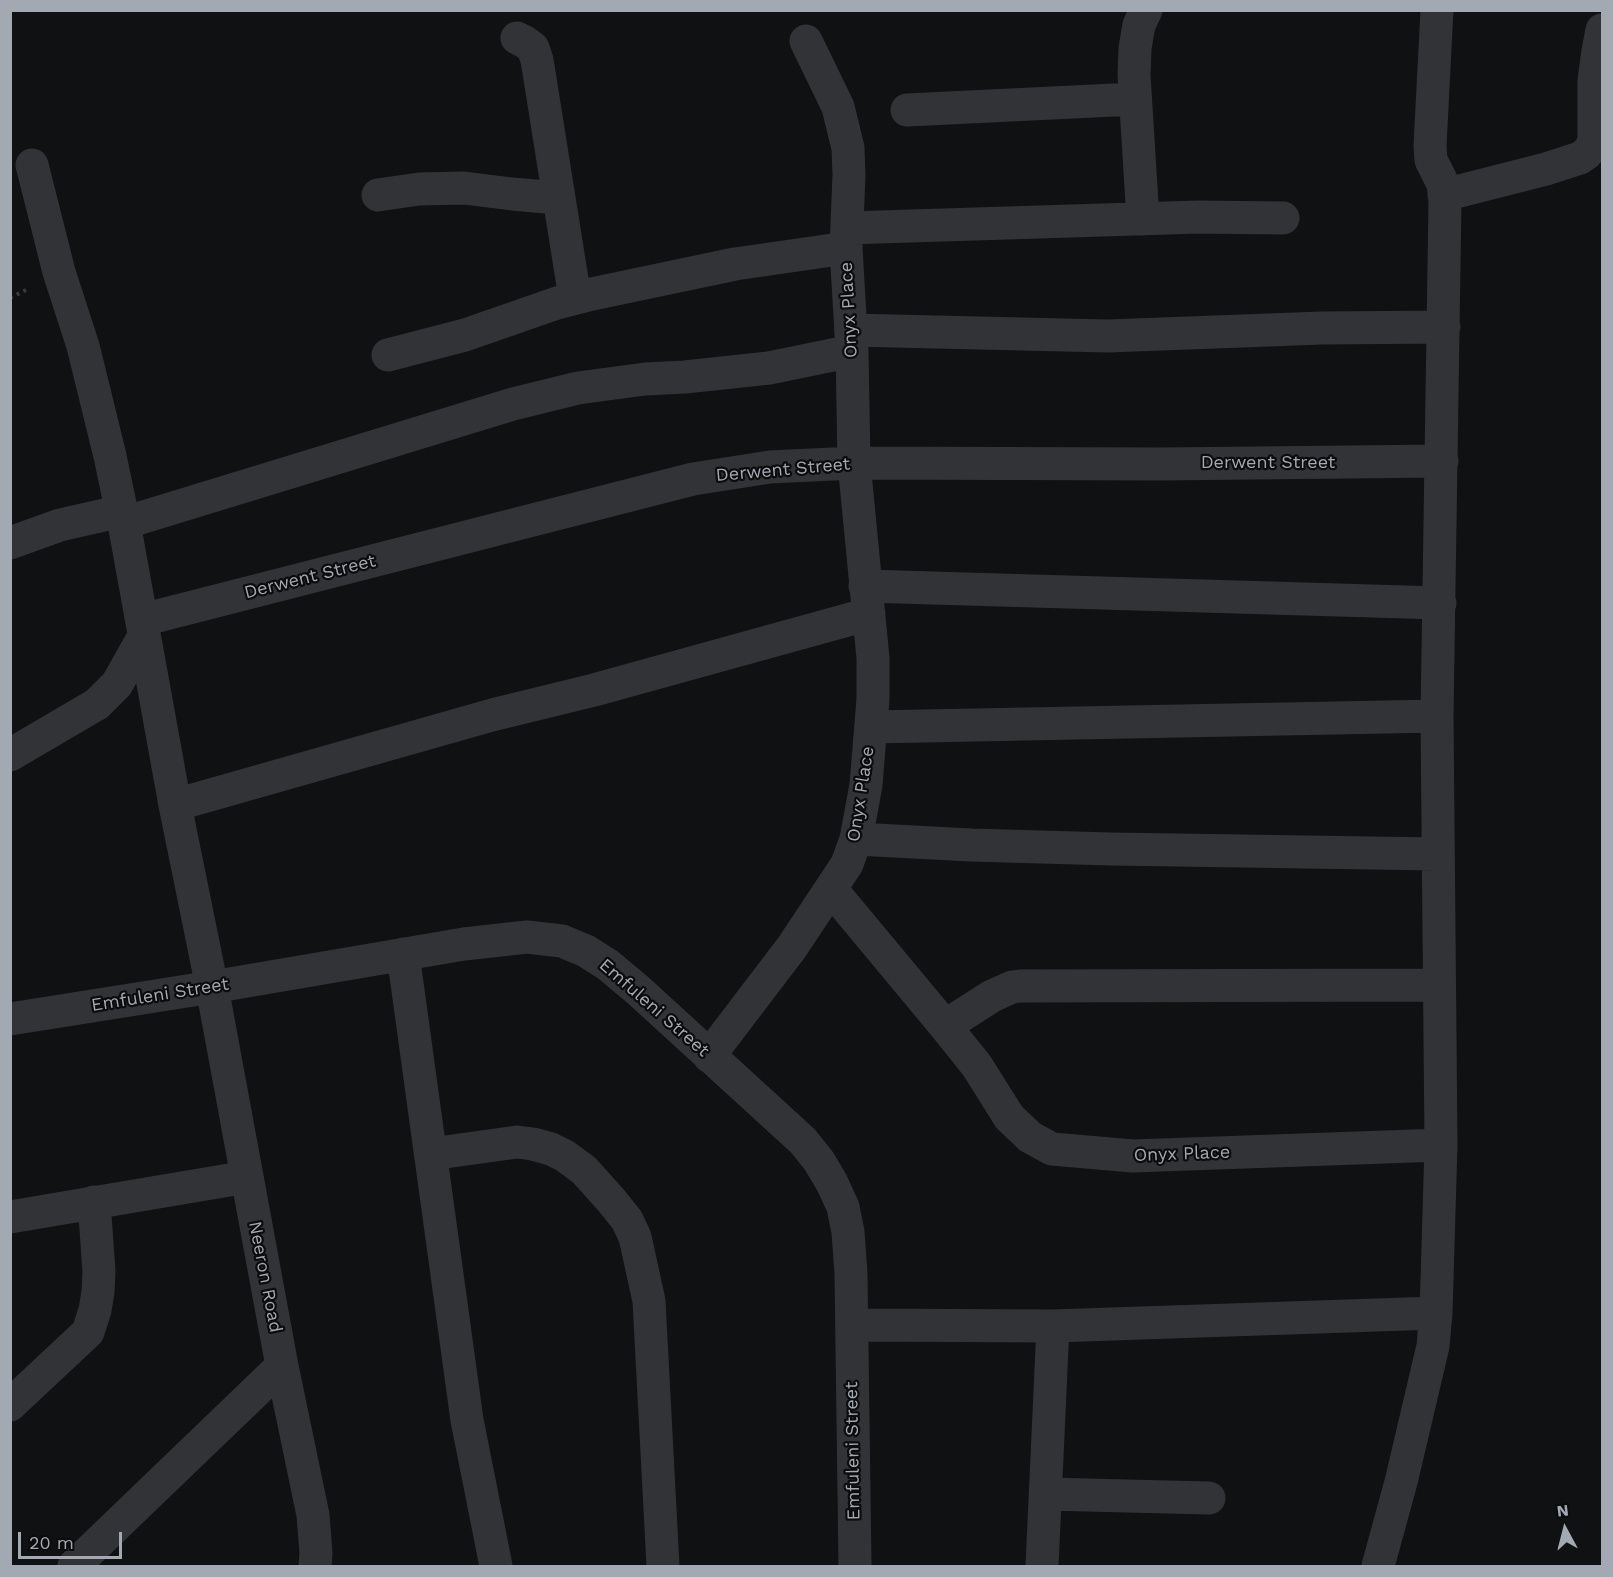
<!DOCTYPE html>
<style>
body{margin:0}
#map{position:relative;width:1613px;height:1577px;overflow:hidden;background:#101112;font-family:"Work Sans",sans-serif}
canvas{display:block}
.frame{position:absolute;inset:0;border:12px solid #a2a9b3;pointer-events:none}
.north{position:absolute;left:1535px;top:1499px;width:60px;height:60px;-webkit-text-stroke:4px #0c0c0d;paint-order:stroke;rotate:353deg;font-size:16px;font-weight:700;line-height:24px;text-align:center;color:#a2a9b3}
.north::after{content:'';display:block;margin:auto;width:21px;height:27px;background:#a2a9b3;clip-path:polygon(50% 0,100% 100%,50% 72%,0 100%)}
.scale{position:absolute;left:18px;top:1532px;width:104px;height:27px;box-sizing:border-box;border:3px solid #a2a9b3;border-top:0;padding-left:8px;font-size:18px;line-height:21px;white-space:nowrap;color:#a2a9b3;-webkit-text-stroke:4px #0c0c0d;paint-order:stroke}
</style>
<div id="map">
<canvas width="1613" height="1577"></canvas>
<div class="frame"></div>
<div class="north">N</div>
<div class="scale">20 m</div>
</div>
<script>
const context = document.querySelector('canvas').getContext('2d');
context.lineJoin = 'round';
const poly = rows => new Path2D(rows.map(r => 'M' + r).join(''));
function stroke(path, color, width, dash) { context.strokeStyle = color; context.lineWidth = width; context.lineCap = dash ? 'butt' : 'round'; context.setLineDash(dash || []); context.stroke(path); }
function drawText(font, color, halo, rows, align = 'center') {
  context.font = font + ' "Work Sans",sans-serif'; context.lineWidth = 4.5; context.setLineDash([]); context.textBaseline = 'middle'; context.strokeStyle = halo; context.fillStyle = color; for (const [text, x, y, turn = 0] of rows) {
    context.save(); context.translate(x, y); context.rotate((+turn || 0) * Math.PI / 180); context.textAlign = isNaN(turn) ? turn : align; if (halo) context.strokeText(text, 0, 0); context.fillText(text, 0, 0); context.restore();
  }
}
stroke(poly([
 [10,298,28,289]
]), '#383a3e', 4, [3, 4.5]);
stroke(poly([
 [517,38,525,42,533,48,537,60,575,298],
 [907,110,1135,99],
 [32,165,59,272,83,346,110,456,124,523,175,805,212,987,282,1366,313,1515,316,1553,315,1566],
 [378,195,419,189,464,188,512,194,558,198],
 [1444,195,1546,169,1580,158,1587,153,1592,146,1594,139,1594,80,1598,51,1602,30],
 [1143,219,1134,75,1135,48,1139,25,1146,10],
 [847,228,1199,217,1283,218],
 [851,330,1108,336,1322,328,1444,327],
 [388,355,465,335,557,303,592,294,735,264,846,248],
 [124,523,513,404,578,388,645,379,685,377,769,368,852,351],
 [10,543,60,525,122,511],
 [865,586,1440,603],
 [142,620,693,479,770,467,854,463,1160,464,1442,461],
 [871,727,1437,716],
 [10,755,97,704,117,684,144,636],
 [175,805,492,715,594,690,869,614],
 [856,839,971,845,1111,849,1437,854],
 [831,889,945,1026,977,1066,1009,1117,1030,1137,1052,1149,1133,1156,1441,1145],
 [403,954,467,1420,496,1566],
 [10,1019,212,987,464,944,527,937,562,941,586,951,608,965,639,991,803,1141,819,1161,832,1183,843,1207,848,1232,851,1274,855,1566],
 [945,1026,992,996,1012,987,1020,986,1439,985],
 [709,1056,792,947,847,864,856,839,866,785,873,699,873,658,854,463,852,351,846,248,849,175,848,148,838,107,806,41],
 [431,1154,517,1142,533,1144,551,1149,565,1156,584,1170,611,1200,627,1220,635,1237,649,1301,663,1566],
 [10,1217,247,1177],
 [852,1325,1053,1326,1436,1313],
 [10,1405,88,1332,95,1310,98,1292,99,1271,94,1202],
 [1046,1494,1209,1498],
 [74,1566,282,1366],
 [1042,1566,1053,1326],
 [1378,1566,1401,1482,1433,1346,1436,1313,1441,1145,1437,716,1445,202,1443,184,1431,160,1430,146,1437,10]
]), '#323337', 33);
drawText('18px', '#a2a9b3', '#0c0c0d', [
 ["Onyx Place",849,310,-93],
 ["Derwent Street",1268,463],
 ["Derwent Street",783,470,-5],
 ["Derwent Street",310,577,-14],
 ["Onyx Place",861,794,-81],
 ["Emfuleni Street",160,995,-9],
 ["Emfuleni Street",654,1008,41],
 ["Onyx Place",1182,1154,-2],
 ["Neeron Road",265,1277,79],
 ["Emfuleni Street",853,1451,-91]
]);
</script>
